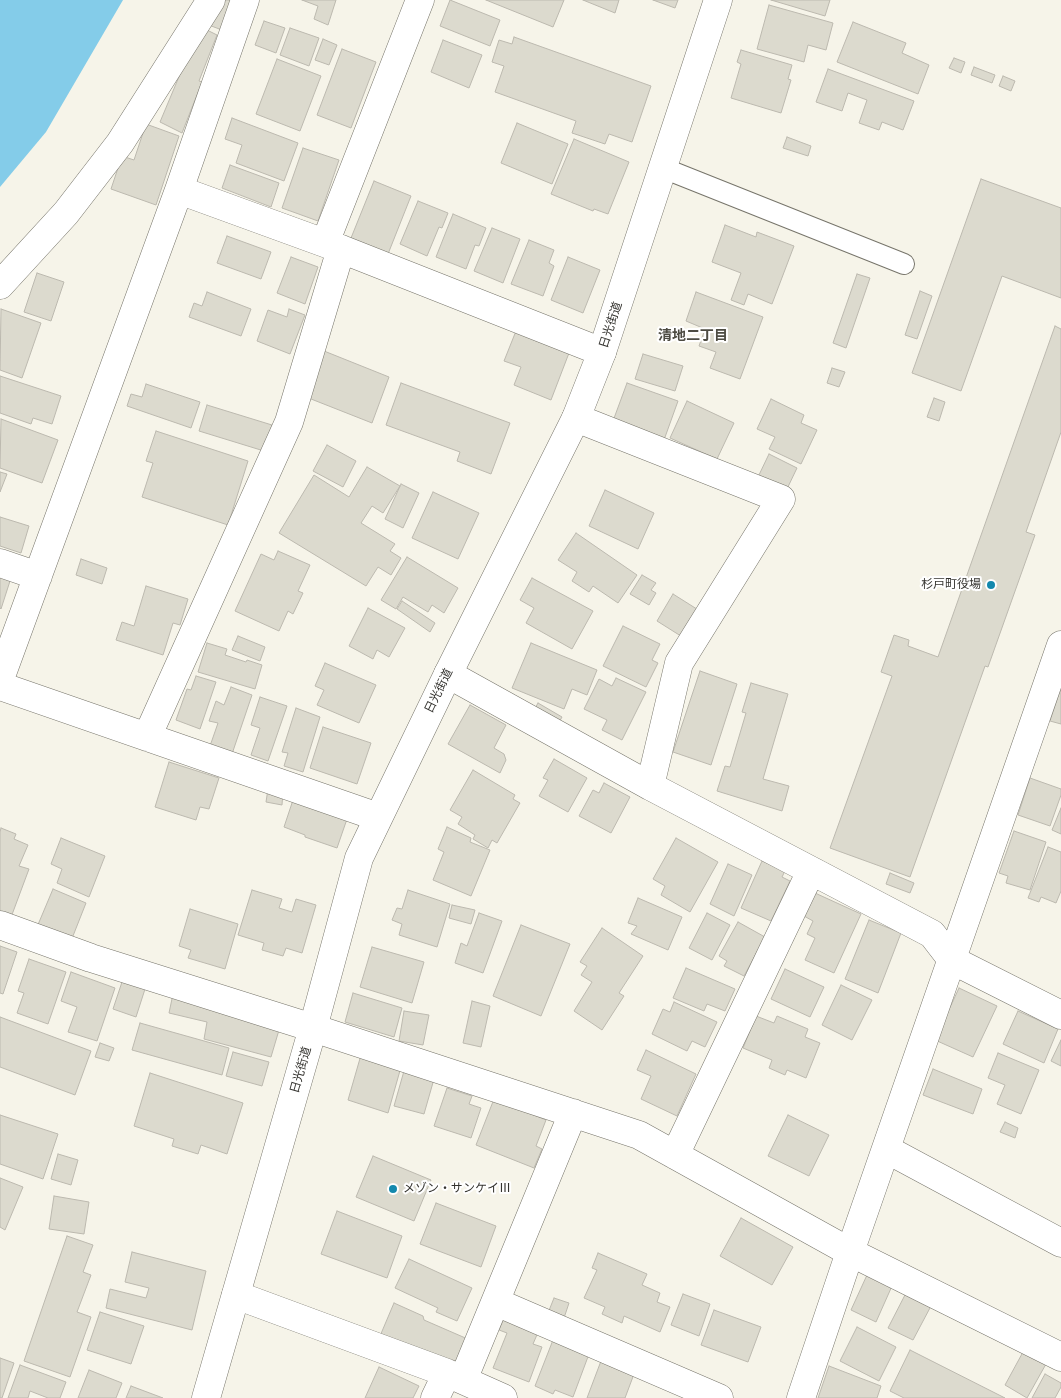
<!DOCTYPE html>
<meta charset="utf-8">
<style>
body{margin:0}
canvas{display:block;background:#f6f4e9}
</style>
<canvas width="1061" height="1398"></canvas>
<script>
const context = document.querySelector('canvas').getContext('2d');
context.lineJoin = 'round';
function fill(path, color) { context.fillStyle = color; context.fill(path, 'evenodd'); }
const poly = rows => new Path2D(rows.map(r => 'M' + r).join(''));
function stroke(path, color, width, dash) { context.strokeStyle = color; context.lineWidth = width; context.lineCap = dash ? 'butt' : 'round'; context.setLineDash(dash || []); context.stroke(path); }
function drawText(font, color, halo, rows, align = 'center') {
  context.font = font + ' "PT Sans Narrow","Noto Sans JP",sans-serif'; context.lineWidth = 4; context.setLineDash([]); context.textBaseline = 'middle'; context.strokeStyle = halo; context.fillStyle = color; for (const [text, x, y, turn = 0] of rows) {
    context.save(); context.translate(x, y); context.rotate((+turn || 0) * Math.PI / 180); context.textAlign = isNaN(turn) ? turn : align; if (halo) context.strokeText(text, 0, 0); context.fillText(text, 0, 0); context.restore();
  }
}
fill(poly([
 [0,0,123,0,46,132,0,187]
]), '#84cce9');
const building = poly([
 [220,0,232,0,222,30,206,24,220,0],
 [302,0,336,0,328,25,314,19,318,6,302,0],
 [450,0,500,20,490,46,440,26,450,0],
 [486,0,564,0,553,27,486,0],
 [583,0,619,0,615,13,583,0],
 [653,0,678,0,675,8,653,0],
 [771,0,830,0,825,16,771,0],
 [769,5,833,23,826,50,808,45,804,62,757,49,769,5],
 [264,21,285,28,276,53,255,45,264,21],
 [853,22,906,43,902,53,929,65,918,94,837,62,853,22],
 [290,28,319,38,309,66,280,55,290,28],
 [205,29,217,35,199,81,202,82,182,133,160,122,186,60,205,29],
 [514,37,651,86,632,142,609,134,605,144,572,133,576,121,495,92,504,66,492,62,499,40,512,44,514,37],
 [323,39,337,45,329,65,315,60,323,39],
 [443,40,482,55,469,88,431,72,443,40],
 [342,49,376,62,351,128,317,115,342,49],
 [741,50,792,65,788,79,791,80,781,113,731,98,741,64,737,62,741,50],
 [954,58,965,62,961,73,949,68,954,58],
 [277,59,321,76,300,131,256,114,277,59],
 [974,67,995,75,992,83,971,75,974,67],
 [828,69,914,101,903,130,882,122,879,130,859,123,867,100,848,93,842,111,816,102,828,69],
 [1003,76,1015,81,1011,91,999,86,1003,76],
 [232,118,298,143,284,181,236,163,242,145,225,139,232,118],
 [517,123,568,144,552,184,501,163,517,123],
 [146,124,179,136,156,205,111,189,122,156,134,160,146,124],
 [787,137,811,146,808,156,783,148,787,137],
 [574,139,629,162,608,214,594,209,593,211,551,194,574,139],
 [303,148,339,160,318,221,282,208,303,148],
 [230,165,279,183,271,207,222,188,230,165],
 [981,179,1061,208,1061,298,1002,276,961,391,912,373,981,179],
 [374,181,411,196,388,254,351,238,374,181],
 [418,201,448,213,442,228,439,227,427,256,400,244,418,201],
 [453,214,486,228,479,246,475,245,466,269,436,257,453,214],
 [725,225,756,237,757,232,794,246,772,304,748,294,744,305,731,300,741,273,712,262,725,225],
 [492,228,520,239,503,283,474,271,492,228],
 [227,236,271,252,261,279,217,263,227,236],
 [529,240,554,250,549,263,554,266,543,296,511,284,529,240],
 [291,257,318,267,305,304,277,293,291,257],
 [568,257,600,270,583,313,551,300,568,257],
 [37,273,64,282,51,321,24,312,37,273],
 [857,274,870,278,846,348,833,343,857,274],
 [920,291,932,296,917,339,905,335,920,291],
 [207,292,251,309,241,336,189,317,194,303,202,306,207,292],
 [696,292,763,317,740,379,710,368,716,352,699,346,705,329,686,321,696,292],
 [1,309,41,323,22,378,0,370,1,309],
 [289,309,305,315,290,354,257,341,268,310,287,317,289,309],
 [1055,326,1061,329,1061,432,1026,532,1035,535,988,667,985,666,910,877,830,848,892,676,881,672,894,635,909,640,908,646,938,657,1055,326],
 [516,331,569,353,551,400,514,385,521,367,504,361,516,331],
 [324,351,389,377,372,423,306,397,324,351],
 [643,354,683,366,675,391,635,379,643,354],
 [832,368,845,372,839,387,827,383,832,368],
 [0,376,61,396,52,424,33,418,31,424,0,413,0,376],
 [401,383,510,423,491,474,457,461,460,452,386,425,401,383],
 [627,383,678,401,664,440,613,421,627,383],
 [146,384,200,402,191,428,127,406,131,394,142,397,146,384],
 [934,398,945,402,939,421,927,417,934,398],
 [771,399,804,415,801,423,817,430,801,464,769,449,775,437,757,429,771,399],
 [687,401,734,423,717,459,670,438,687,401],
 [207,405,272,425,264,451,199,431,207,405],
 [1,419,58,440,42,483,0,468,1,419],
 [156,431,248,461,228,525,142,497,153,463,146,461,156,431],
 [327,445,356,461,343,487,313,471,327,445],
 [769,454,797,468,786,491,758,477,769,454],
 [367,467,400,486,383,513,372,506,361,523,395,544,390,551,401,558,391,575,378,567,366,586,279,533,314,475,349,497,367,467],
 [0,472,7,474,0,492,0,472],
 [401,484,419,493,403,528,385,519,401,484],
 [605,490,654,513,638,549,589,526,605,490],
 [433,492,479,513,458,559,412,538,433,492],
 [0,517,29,526,21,553,0,546,0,517],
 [576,533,637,575,618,603,593,586,589,592,572,581,577,572,558,560,576,533],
 [278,551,310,565,298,591,303,593,293,614,288,611,279,631,235,611,261,554,274,560,278,551],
 [407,557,458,588,444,613,432,605,428,612,403,597,396,609,381,600,407,557],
 [81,559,107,568,102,584,76,575,81,559],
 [642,575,656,583,651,590,656,593,649,605,630,594,642,575],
 [0,577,10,581,1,609,0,608,0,577],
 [532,578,593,611,572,649,526,623,534,608,520,600,532,578],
 [146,586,188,599,180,625,173,623,163,655,116,640,122,622,134,626,146,586],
 [673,594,700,611,684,638,657,621,673,594],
 [402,601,435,623,430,632,397,609,402,601],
 [368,608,405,628,389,657,377,650,373,659,349,646,368,608],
 [623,626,660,644,652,660,658,663,646,687,603,666,623,626],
 [238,636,265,647,260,661,232,650,238,636],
 [207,643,227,649,225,655,246,662,247,660,262,665,255,689,198,672,207,643],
 [531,643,597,670,587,695,572,689,564,709,512,688,531,643],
 [325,663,376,685,359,723,317,705,324,690,315,686,325,663],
 [700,671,737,684,711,765,673,752,700,671],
 [196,676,216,682,200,729,176,720,187,689,191,690,196,676],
 [616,678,646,692,622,740,602,730,607,720,584,709,599,679,612,686,616,678],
 [751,683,788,694,763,779,789,786,782,811,717,791,725,766,730,767,746,713,742,712,751,683],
 [231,687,252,695,232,754,210,746,218,723,209,721,216,701,224,705,231,687],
 [1061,688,1061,724,1050,721,1061,688],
 [260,697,287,706,268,761,251,755,260,728,251,725,260,697],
 [538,703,562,717,557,726,533,712,538,703],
 [470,705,506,725,494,748,504,754,506,760,500,773,448,744,470,705],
 [296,708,320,717,303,772,284,766,288,753,282,752,296,708],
 [323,727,371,743,357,784,310,768,323,727],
 [554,759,587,778,568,812,539,796,548,780,543,778,554,759],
 [169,762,219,778,209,809,200,807,196,820,155,807,169,762],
 [473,770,515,795,513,799,520,803,497,843,492,840,488,848,473,839,475,835,458,824,462,817,450,810,473,770],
 [1030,778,1061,789,1061,795,1050,826,1018,815,1030,778],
 [604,783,630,797,611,833,579,816,593,790,599,793,604,783],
 [268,789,283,791,282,805,266,802,268,789],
 [293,800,347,819,337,848,305,837,305,835,284,827,293,800],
 [1061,808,1061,834,1052,830,1061,808],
 [447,827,471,838,470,842,490,850,471,896,433,880,444,852,438,849,447,827],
 [1,828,16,834,14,839,28,845,19,866,29,869,10,920,0,916,0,832,1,828],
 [1014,831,1046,842,1030,890,1006,883,1008,876,999,873,1014,831],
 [61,838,105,856,89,897,57,883,62,869,51,864,61,838],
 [676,838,718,862,690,912,661,895,665,886,653,879,676,838],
 [1048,847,1061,852,1061,891,1056,903,1041,897,1039,902,1028,898,1048,847],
 [762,861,785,871,782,877,790,881,771,921,741,908,762,861],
 [728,864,752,875,734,916,710,904,728,864],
 [890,873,914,883,910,893,886,884,890,873],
 [53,889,86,903,71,941,37,927,53,889],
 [252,890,282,899,279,908,292,912,296,899,316,905,302,953,286,948,283,956,262,950,264,943,238,935,252,890],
 [408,890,450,904,437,947,399,935,402,924,392,920,397,908,402,909,408,890],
 [815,893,861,914,834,973,805,960,815,938,807,934,813,921,804,916,815,893],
 [638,898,682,917,668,950,631,934,637,926,628,923,638,898],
 [452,905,475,910,471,924,449,918,452,905],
 [190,909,238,924,225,969,188,958,191,950,179,946,190,909],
 [479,913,502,921,483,973,455,963,461,943,467,946,479,913],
 [707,913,730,925,712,960,689,948,707,913],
 [869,920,901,933,878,993,845,979,869,920],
 [738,922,765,937,744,976,724,966,727,961,719,956,738,922],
 [521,925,570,944,541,1016,493,996,521,925],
 [602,928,643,956,619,993,624,996,602,1030,574,1011,592,982,581,975,587,966,580,962,602,928],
 [0,946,17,952,3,994,0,993,0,946],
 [372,947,424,962,412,1003,360,987,372,947],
 [29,959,66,972,48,1024,17,1013,24,993,18,991,29,959],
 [686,968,735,989,725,1011,707,1004,704,1011,673,998,686,968],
 [785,969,824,987,810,1017,771,999,785,969],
 [71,972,115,988,97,1041,68,1032,77,1007,61,1001,71,972],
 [123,979,146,986,136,1017,113,1009,123,979],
 [841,985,872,1000,852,1040,822,1025,841,985],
 [959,988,997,1006,973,1057,935,1040,959,988],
 [353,993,402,1008,394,1037,345,1022,353,993],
 [173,994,279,1030,271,1057,204,1039,207,1022,169,1013,173,994],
 [472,1001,490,1006,481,1047,463,1043,472,1001],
 [674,1002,717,1022,705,1047,692,1041,687,1051,652,1034,663,1009,670,1012,674,1002],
 [404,1011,429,1015,423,1045,399,1041,404,1011],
 [1018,1011,1058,1029,1044,1063,1003,1044,1018,1011],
 [756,1016,774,1023,777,1016,808,1029,805,1037,820,1043,806,1078,787,1070,785,1075,769,1068,772,1060,743,1048,756,1016],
 [0,1017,91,1051,75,1095,0,1067,0,1017],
 [140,1023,229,1048,222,1075,132,1050,140,1023],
 [1061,1040,1061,1066,1051,1061,1061,1040],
 [100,1043,114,1048,109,1061,95,1057,100,1043],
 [646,1050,696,1074,677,1116,641,1099,651,1076,637,1070,646,1050],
 [233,1052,269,1062,262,1086,226,1076,233,1052],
 [998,1053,1039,1070,1021,1114,997,1104,1005,1085,988,1078,998,1053],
 [361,1055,401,1067,388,1113,348,1100,361,1055],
 [933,1069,982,1089,973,1114,923,1095,933,1069],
 [404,1071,434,1079,424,1114,394,1106,404,1071],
 [150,1073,243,1103,227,1154,201,1145,198,1154,172,1146,174,1139,134,1126,150,1073],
 [447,1088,472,1096,469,1104,481,1108,471,1138,434,1126,447,1088],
 [494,1099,546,1120,536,1146,542,1149,534,1168,476,1145,494,1099],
 [0,1115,58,1134,43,1179,0,1164,0,1115],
 [788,1115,829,1135,809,1176,768,1156,788,1115],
 [1005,1122,1018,1128,1015,1138,1000,1132,1005,1122],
 [58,1154,78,1160,71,1185,51,1179,58,1154],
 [373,1156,431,1180,414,1221,356,1197,373,1156],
 [0,1178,23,1187,5,1230,0,1227,0,1178],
 [54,1196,89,1202,84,1234,49,1229,54,1196],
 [436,1203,496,1226,481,1267,420,1244,436,1203],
 [337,1211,402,1236,387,1278,321,1254,337,1211],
 [741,1218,793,1247,772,1285,720,1256,741,1218],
 [67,1236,93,1245,83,1272,91,1275,77,1312,91,1317,70,1377,24,1361,67,1236],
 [132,1252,206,1271,192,1330,106,1308,110,1289,146,1298,149,1288,125,1282,132,1252],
 [598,1253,647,1274,642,1285,660,1293,657,1302,670,1307,660,1332,624,1316,622,1323,602,1314,605,1307,584,1298,597,1270,592,1268,598,1253],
 [409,1259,472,1288,457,1321,436,1312,438,1308,395,1288,409,1259],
 [867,1275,892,1286,876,1322,851,1310,867,1275],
 [906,1293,931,1306,913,1340,888,1328,906,1293],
 [683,1294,710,1304,699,1336,671,1325,683,1294],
 [554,1298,569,1303,562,1324,546,1318,554,1298],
 [394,1303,423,1316,424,1320,470,1340,458,1369,380,1336,394,1303],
 [714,1310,761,1327,748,1362,701,1345,714,1310],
 [100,1312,144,1326,131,1364,87,1350,100,1312],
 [505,1316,539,1330,533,1344,542,1347,529,1382,493,1368,507,1333,499,1330,505,1316],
 [857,1327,896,1347,879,1381,840,1361,857,1327],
 [553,1340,589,1354,573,1397,555,1390,553,1394,535,1386,553,1340],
 [910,1350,1005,1398,904,1398,890,1391,910,1350],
 [1023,1352,1046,1364,1027,1398,1005,1385,1023,1352],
 [0,1358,14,1363,2,1398,0,1398,0,1358],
 [601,1361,634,1374,625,1398,587,1398,601,1361],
 [20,1365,66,1382,60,1398,48,1398,30,1391,28,1398,8,1398,20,1365],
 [829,1366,881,1386,877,1398,818,1398,829,1366],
 [379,1367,419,1386,413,1398,365,1398,379,1367],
 [89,1370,122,1383,116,1398,78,1398,89,1370],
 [1045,1374,1061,1383,1061,1387,1055,1398,1032,1398,1045,1374],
 [131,1386,163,1398,126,1398,131,1386]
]);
fill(building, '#dcdace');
stroke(building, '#bcb9af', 1);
const service = poly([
 [663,168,904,264]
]);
const minor = poly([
 [179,190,341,249,602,352],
 [325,243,420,0],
 [0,285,66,213,120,143,211,0],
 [576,418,781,499,679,663,650,786],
 [0,563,38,576],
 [448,674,650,786,932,934,952,960,1061,1015],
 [0,679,179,190,245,0],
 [0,686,378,817],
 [147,737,289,422,341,249],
 [0,925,91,958,313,1028,639,1135,850,1252,1061,1357],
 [886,1149,1061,1243],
 [675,1155,811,871],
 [236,1295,447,1373,503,1398],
 [496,1302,719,1398],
 [463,1380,573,1113],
 [435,1398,447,1373],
 [801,1398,850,1252,1061,645]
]);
const secondary = poly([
 [206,1398,313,1028,359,858,448,674,576,418,602,352,718,0]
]);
stroke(service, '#77756b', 22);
stroke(minor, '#77756b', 29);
stroke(secondary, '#77756b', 29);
stroke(service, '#fff', 20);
stroke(minor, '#fff', 28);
stroke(secondary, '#fff', 28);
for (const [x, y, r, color] of [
 [991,585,5,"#1388ad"],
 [393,1189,5,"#1388ad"]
]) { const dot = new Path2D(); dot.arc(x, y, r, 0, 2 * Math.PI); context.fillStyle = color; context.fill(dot); stroke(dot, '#fff', 2); }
drawText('12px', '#34332f', '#fff', [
 ["日光街道",611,325,-72],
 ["日光街道",439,691,-64],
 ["日光街道",301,1070,-74]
]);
drawText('12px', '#34332f', '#fff', [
 ["杉戸町役場",981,585],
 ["メゾン・サンケイⅢ",403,1189,"left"]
], 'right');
drawText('bold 14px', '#4d4b42', '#fff', [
 ["清地二丁目",693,336]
]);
</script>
